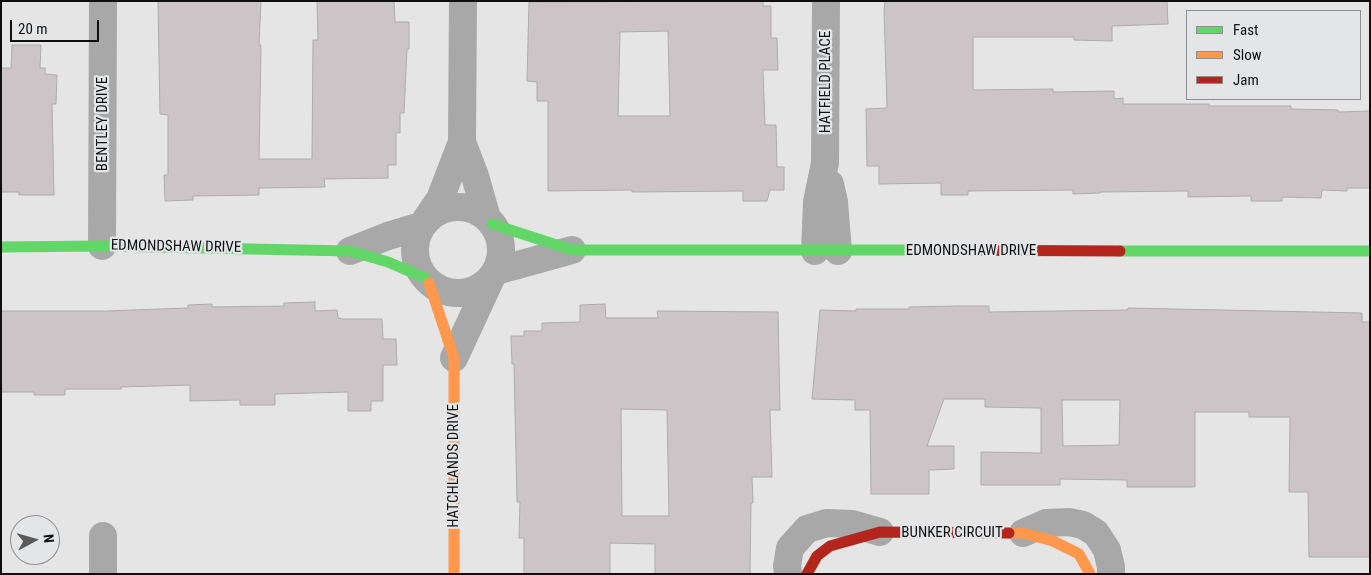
<!DOCTYPE html>
<style>
body{margin:0}
#map{position:relative;width:1371px;height:575px;overflow:hidden;background:#e5e5e6;font-family:"Roboto Condensed",sans-serif}
canvas{display:block}
.frame{position:absolute;inset:0;border:2px solid #0f0f10;pointer-events:none}
.legend{position:absolute;left:1186px;top:10px;width:175px;height:90px;box-sizing:border-box;background:#e4e5e7;border:1px solid #8f8f91;margin:0;padding:6px 9px;list-style:none;font-size:15px;color:#0f0f10}
.legend li{display:flex;align-items:center;gap:10px;height:25px}
.legend b{width:25px;border:1px solid #8f8f91}
.north{position:absolute;left:10px;top:515px;width:50px;height:50px;box-sizing:border-box;background:#e4e5e7;border:1px solid #8f8f91;border-radius:50%;rotate:84deg;font-size:14px;font-weight:700;line-height:20px;text-align:center;color:#0f0f10}
.north::after{content:'';display:block;margin:auto;width:18px;height:22px;background:#5a5a5b;clip-path:polygon(50% 0,100% 100%,50% 72%,0 100%)}
.scale{position:absolute;left:10px;top:20px;width:89px;height:22px;box-sizing:border-box;border:2px solid #0f0f10;border-top:0;padding-left:6px;font-size:15px;line-height:18px;white-space:nowrap;color:#0f0f10;-webkit-text-stroke:4px #e4e5e7;paint-order:stroke}
</style>
<div id="map">
<canvas width="1371" height="575"></canvas>
<div class="frame"></div>
<ul class="legend">
<li><b style="height:6px;background:#63d668"></b>Fast</li>
<li><b style="height:6px;background:#ff974d"></b>Slow</li>
<li><b style="height:6px;background:#b3261e"></b>Jam</li>
</ul>
<div class="north">N</div>
<div class="scale">20 m</div>
</div>
<script>
const context = document.querySelector('canvas').getContext('2d');
context.lineJoin = 'round';
function fill(path, color) { context.fillStyle = color; context.fill(path, 'evenodd'); }
const poly = rows => new Path2D(rows.map(r => 'M' + r).join(''));
function stroke(path, color, width, dash) { context.strokeStyle = color; context.lineWidth = width; context.lineCap = dash ? 'butt' : 'round'; context.setLineDash(dash || []); context.stroke(path); }
function drawText(font, color, halo, rows, align = 'center') {
  context.font = font + ' "Roboto Condensed",sans-serif'; context.lineWidth = 4.5; context.setLineDash([]); context.textBaseline = 'middle'; context.strokeStyle = halo; context.fillStyle = color; for (const [text, x, y, turn = 0] of rows) {
    context.save(); context.translate(x, y); context.rotate((+turn || 0) * Math.PI / 180); context.textAlign = isNaN(turn) ? turn : align; if (halo) context.strokeText(text, 0, 0); context.fillText(text, 0, 0); context.restore();
  }
}
const building = poly([
 [158,1,261,1,259,45,261,45,259,159,312,159,313,40,318,40,317,1,394,1,395,22,409,22,409,49,407,49,404,113,400,113,400,133,396,132,396,165,388,165,388,178,324,179,325,187,259,188,259,195,193,196,193,200,165,201,164,175,168,175,168,115,160,114,158,1],
 [763,1,763,6,771,6,771,38,777,38,778,70,763,70,765,125,776,125,777,167,784,167,784,190,770,190,767,201,743,201,743,191,632,192,632,190,548,191,548,101,537,101,537,82,527,81,529,2,763,1],
 [668,31,670,116,618,116,620,32,668,31],
 [885,1,1167,1,1168,24,1112,26,1112,41,1074,40,1074,37,973,37,973,90,1053,89,1053,92,1114,91,1114,99,1123,98,1123,104,1209,104,1209,106,1291,106,1291,109,1338,110,1338,112,1370,111,1370,188,1347,188,1347,191,1322,190,1321,198,1282,197,1282,201,1251,201,1251,196,1188,197,1188,191,1100,192,1100,193,1073,194,1073,190,968,191,968,195,941,195,941,183,879,184,879,166,867,166,866,109,887,108,884,10,885,1],
 [12,45,41,45,40,68,45,68,45,74,57,75,56,104,52,104,54,195,19,195,19,192,1,192,1,68,11,68,12,45],
 [315,302,315,311,337,310,338,318,340,318,341,319,382,319,383,339,396,339,397,365,383,365,383,401,371,401,371,411,348,411,348,392,275,394,275,405,240,405,240,400,190,401,190,385,121,387,121,389,65,389,65,395,34,395,34,392,1,392,1,311,106,311,188,308,188,305,212,304,212,307,284,306,284,303,315,302],
 [605,304,606,318,658,318,657,311,778,312,780,410,770,410,772,477,752,477,753,503,751,503,750,574,655,574,655,544,610,543,610,574,524,574,524,538,519,538,520,502,517,502,514,364,512,364,511,336,524,336,524,331,542,331,542,323,580,322,580,305,605,304],
 [621,409,667,410,669,516,622,516,621,409],
 [958,306,989,306,989,312,1128,310,1128,308,1362,313,1362,322,1370,322,1370,557,1309,557,1308,492,1289,492,1290,417,1249,417,1249,412,1195,412,1195,487,1127,487,1127,480,1060,479,1060,485,981,485,981,452,1041,453,1041,408,985,407,985,399,944,399,927,446,954,446,954,469,929,470,929,494,871,494,870,410,855,410,855,400,812,399,820,310,856,311,856,309,909,309,909,307,958,306],
 [1062,400,1120,400,1119,445,1063,446,1062,400]
]);
fill(building, '#cdc4c8');
stroke(building, '#acacad', 1);
stroke(poly([
 [462,142,475,176,487,218],
 [830,184,834,202,838,251],
 '415 250a43 43 0 1 1 86 0a43 43 0 1 1-86 0Z',
 [425,221,440,199,462,142,463,1],
 [102,246,103,1],
 [350,251,388,236,421,226],
 [815,251,817,202,825,163,826,1],
 [496,271,572,250],
 [454,358,491,278],
 [1023,533,1046,523,1069,522,1083,525,1096,533,1107,550,1111,567,1111,574],
 [103,574,103,536],
 [788,574,787,566,790,548,807,529,827,523,852,524,880,532]
]), '#a7a8a7', 28);
stroke(poly([
 [492,224,572,250,916,250],
 [1,247,102,246,350,251,388,262,425,278],
 [1120,251,1370,251]
]), '#63d668', 11);
stroke(poly([
 [429,283,454,358,454,574],
 [1009,533,1023,533,1053,541,1079,554,1090,574]
]), '#ff974d', 11);
stroke(poly([
 [916,250,1120,251],
 [807,574,817,556,830,546,880,532,1009,533]
]), '#b3261e', 11);
drawText('15px', '#0f0f10', '#e4e5e7', [
 ["HATFIELD PLACE",826,82,-90],
 ["BENTLEY DRIVE",103,124,-90],
 ["EDMONDSHAW DRIVE",176,247,1],
 ["EDMONDSHAW DRIVE",971,251],
 ["HATCHLANDS DRIVE",454,466,-90],
 ["BUNKER CIRCUIT",952,533]
]);
</script>
